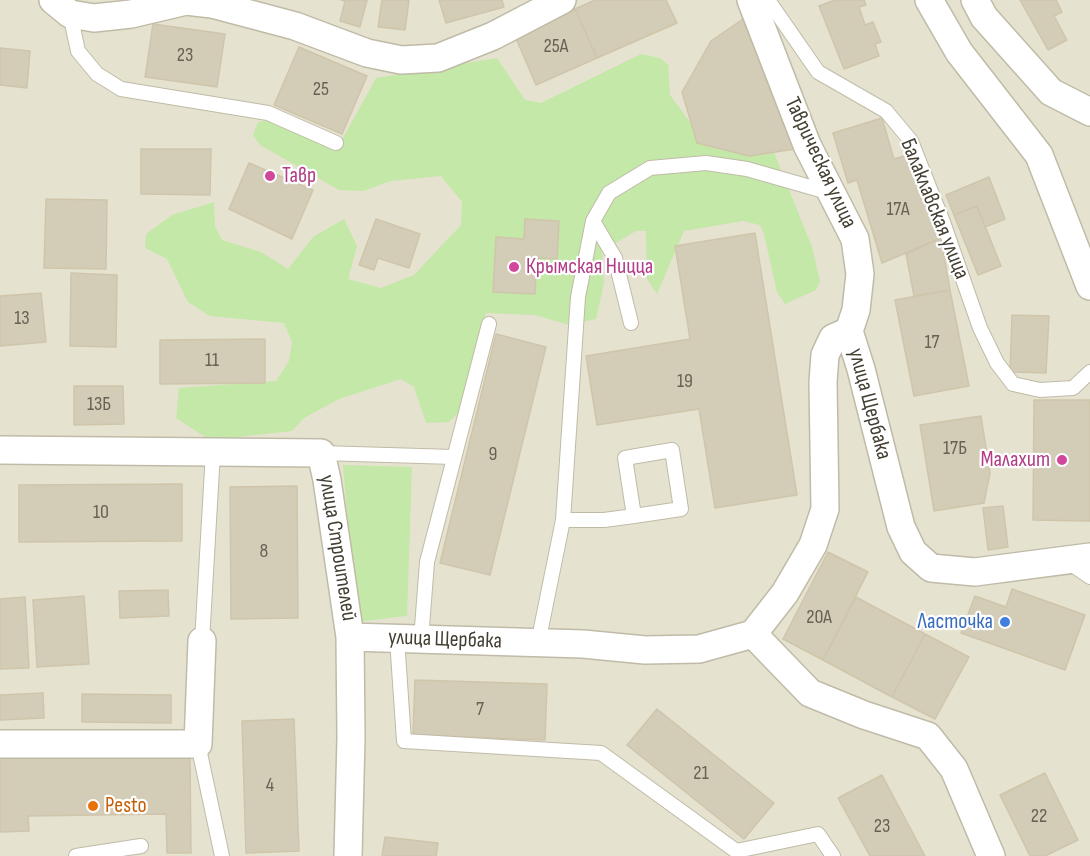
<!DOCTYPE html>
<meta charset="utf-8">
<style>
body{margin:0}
canvas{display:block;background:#f2efe2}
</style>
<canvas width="1090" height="856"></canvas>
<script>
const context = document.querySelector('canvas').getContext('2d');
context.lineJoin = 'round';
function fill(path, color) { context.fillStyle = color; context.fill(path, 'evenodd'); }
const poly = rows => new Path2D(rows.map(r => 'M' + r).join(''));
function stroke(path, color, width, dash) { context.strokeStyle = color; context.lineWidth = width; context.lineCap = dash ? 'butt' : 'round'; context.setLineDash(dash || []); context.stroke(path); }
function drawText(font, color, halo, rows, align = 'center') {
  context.font = font + ' "Sofia Sans Condensed",sans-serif'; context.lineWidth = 4.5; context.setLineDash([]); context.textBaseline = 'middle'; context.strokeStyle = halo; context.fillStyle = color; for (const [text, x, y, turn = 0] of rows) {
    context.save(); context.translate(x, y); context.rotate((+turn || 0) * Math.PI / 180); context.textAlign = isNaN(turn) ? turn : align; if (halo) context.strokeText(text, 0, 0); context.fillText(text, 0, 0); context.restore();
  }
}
fill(poly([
 [0,0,1090,0,1090,856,0,856]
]), '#e6e2d0');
fill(poly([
 [641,54,660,58,668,65,670,95,694,128,771,145,812,247,820,281,816,290,785,304,777,292,764,234,760,225,743,221,684,231,657,294,647,279,646,231,636,231,602,251,604,283,596,319,569,325,535,315,486,313,470,365,467,404,449,422,426,423,414,387,401,379,339,399,304,418,292,431,210,440,176,418,179,388,276,381,289,361,292,342,284,323,210,316,188,302,167,259,145,248,146,234,172,215,214,202,215,226,222,240,261,252,288,269,313,237,344,219,357,246,348,279,381,288,414,275,461,225,462,202,441,176,391,181,363,191,339,190,260,145,253,135,258,122,273,120,336,151,376,78,497,58,525,100,541,103],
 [343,465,412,467,407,616,356,622]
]), '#c3e8a8');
const building = poly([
 [341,0,367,0,360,27,340,21,345,1,341,0],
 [382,0,409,0,405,30,378,27,382,0],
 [439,0,502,0,504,7,446,23,439,0],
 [595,0,666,0,677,23,597,58,575,9,595,0],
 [835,0,864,0,866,5,859,7,865,25,873,22,881,42,875,44,879,56,844,69,819,6,835,0],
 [1020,0,1056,0,1062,12,1054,16,1067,40,1048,50,1020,0],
 [575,9,597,58,536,85,515,36,575,9],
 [743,19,795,149,749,156,697,143,682,92,711,41,743,19],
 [153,24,225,34,217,87,145,77,153,24],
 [299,47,367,76,342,134,274,105,299,47],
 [0,48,30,51,27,88,0,85,0,48],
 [882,118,894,159,908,155,941,238,882,263,857,180,848,183,833,133,882,118],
 [141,149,211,149,210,195,141,194,141,149],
 [249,163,313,190,292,239,229,209,249,163],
 [989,177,1005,219,985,227,977,206,954,215,946,195,989,177],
 [46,199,107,200,106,269,44,268,46,199],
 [977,206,1001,266,978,275,954,215,977,206],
 [376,219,420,234,409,268,378,258,374,270,359,265,376,219],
 [525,219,559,221,557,259,537,258,535,294,493,292,496,237,524,239,525,219],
 [755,233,797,495,715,508,699,409,597,425,586,356,690,339,675,246,755,233],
 [941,238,950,290,914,296,906,254,941,238],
 [71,273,117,275,116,347,70,346,71,273],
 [950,290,969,386,914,396,895,300,950,290],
 [41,293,46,342,0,346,0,296,41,293],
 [1012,315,1049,316,1046,373,1010,372,1012,315],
 [496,334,546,347,490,575,440,563,496,334],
 [265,339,265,383,160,384,160,340,265,339],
 [74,386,123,386,124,424,74,425,74,386],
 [1034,400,1090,400,1090,521,1033,520,1034,400],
 [981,416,990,473,984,503,934,511,920,425,981,416],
 [182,484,182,541,19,542,19,485,182,484],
 [297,486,298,618,231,619,230,487,297,486],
 [1003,506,1008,547,988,550,983,508,1003,506],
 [828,552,868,572,823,660,783,639,828,552],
 [1012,589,1085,615,1065,670,961,633,975,596,1006,607,1012,589],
 [168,590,169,616,120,618,119,591,168,590],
 [84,596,89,664,37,667,33,600,84,596],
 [25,597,29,668,0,669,0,599,25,597],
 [856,597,925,634,892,697,823,660,856,597],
 [925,634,969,657,935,719,892,697,925,634],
 [415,680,547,684,545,740,413,735,415,680],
 [43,693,44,718,0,720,0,695,43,693],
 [82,694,171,695,171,723,82,722,82,694],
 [657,709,774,803,744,839,627,745,657,709],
 [294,719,299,851,246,853,242,721,294,719],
 [190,756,191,853,167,853,166,814,28,816,29,831,0,832,0,758,190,756],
 [1045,773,1078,840,1045,856,1030,856,1000,795,1045,773],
 [882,775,925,856,870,856,838,798,882,775],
 [385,837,438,843,436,856,382,856,385,837]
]);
fill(building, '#d3ccb7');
stroke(building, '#cfc5aa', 1.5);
const service = poly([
 [768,0,818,72,886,111,911,141,943,222,980,328,997,363,1013,384,1040,390,1073,388,1090,372],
 [70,14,78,51,97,74,121,89,268,113,336,143],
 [631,323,615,258,593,221,609,193,650,168,706,163,747,169,831,193],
 [672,450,681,509,634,516,625,458,672,450],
 [321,453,454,457],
 [563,520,604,520,634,516],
 [1068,562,1090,577],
 [397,639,404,741,601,753,736,851,818,834,833,856],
 [421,640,427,562,489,324],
 [202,641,213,452],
 [538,643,563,520,578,297,593,221],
 [198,744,222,856],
 [76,856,141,846]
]);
const minor = poly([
 [53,0,70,14,94,18,131,14,186,1,212,4,295,26,367,53,401,60,438,58,493,36,562,0],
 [751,0,807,145,855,239,860,274,856,310,849,331],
 [929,0,959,52,1039,155,1090,286],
 [975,0,984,17,1051,92,1090,112],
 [0,450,321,453,327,480,350,637,351,738,348,856],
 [753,634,810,693,864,715,928,736,954,769,991,856],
 [350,637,583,644,645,650,699,649,753,634,785,593,813,545,825,509,823,382,825,355,833,338,849,331,861,369,901,527,913,552,931,568,975,572,1090,557],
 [0,744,198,744,202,641]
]);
stroke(service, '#c0bba7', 16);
stroke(minor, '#c0bba7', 30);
stroke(service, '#fff', 14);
stroke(minor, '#fff', 27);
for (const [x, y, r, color] of [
 [270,176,6,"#d1479c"],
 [514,267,6,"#d1479c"],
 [1062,460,6,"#d1479c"],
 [1005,622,6,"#3f7fe0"],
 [93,806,6,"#e8710a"]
]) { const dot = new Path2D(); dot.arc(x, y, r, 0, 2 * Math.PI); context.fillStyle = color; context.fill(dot); stroke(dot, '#fff', 2); }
drawText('20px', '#676253', null, [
 ["25А",556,47],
 ["23",185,56],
 ["25",321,90],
 ["17А",898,210],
 ["13",22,319],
 ["17",932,343],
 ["11",212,361],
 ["19",685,382],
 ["13Б",99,405],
 ["17Б",955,449],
 ["9",493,455],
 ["10",101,513],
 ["8",264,552],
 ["20А",819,618],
 ["7",480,710],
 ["21",701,774],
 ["4",270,786],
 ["22",1039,817],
 ["23",882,827]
]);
drawText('22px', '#433f32', '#fff', [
 ["Таврическая улица",820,163,65],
 ["Балаклавская улица",934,209,68],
 ["улица Щербака",869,404,75],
 ["улица Строителей",337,548,81],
 ["улица Щербака",445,640,2]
]);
drawText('22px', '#b23c85', '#fff', [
 ["Тавр",282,176],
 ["Крымская Ницца",526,267],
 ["Малахит",1050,460,"right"]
], 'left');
drawText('22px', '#366cbe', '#fff', [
 ["Ласточка",993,622]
], 'right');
drawText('22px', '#c56008', '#fff', [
 ["Pesto",105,806]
], 'left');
</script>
